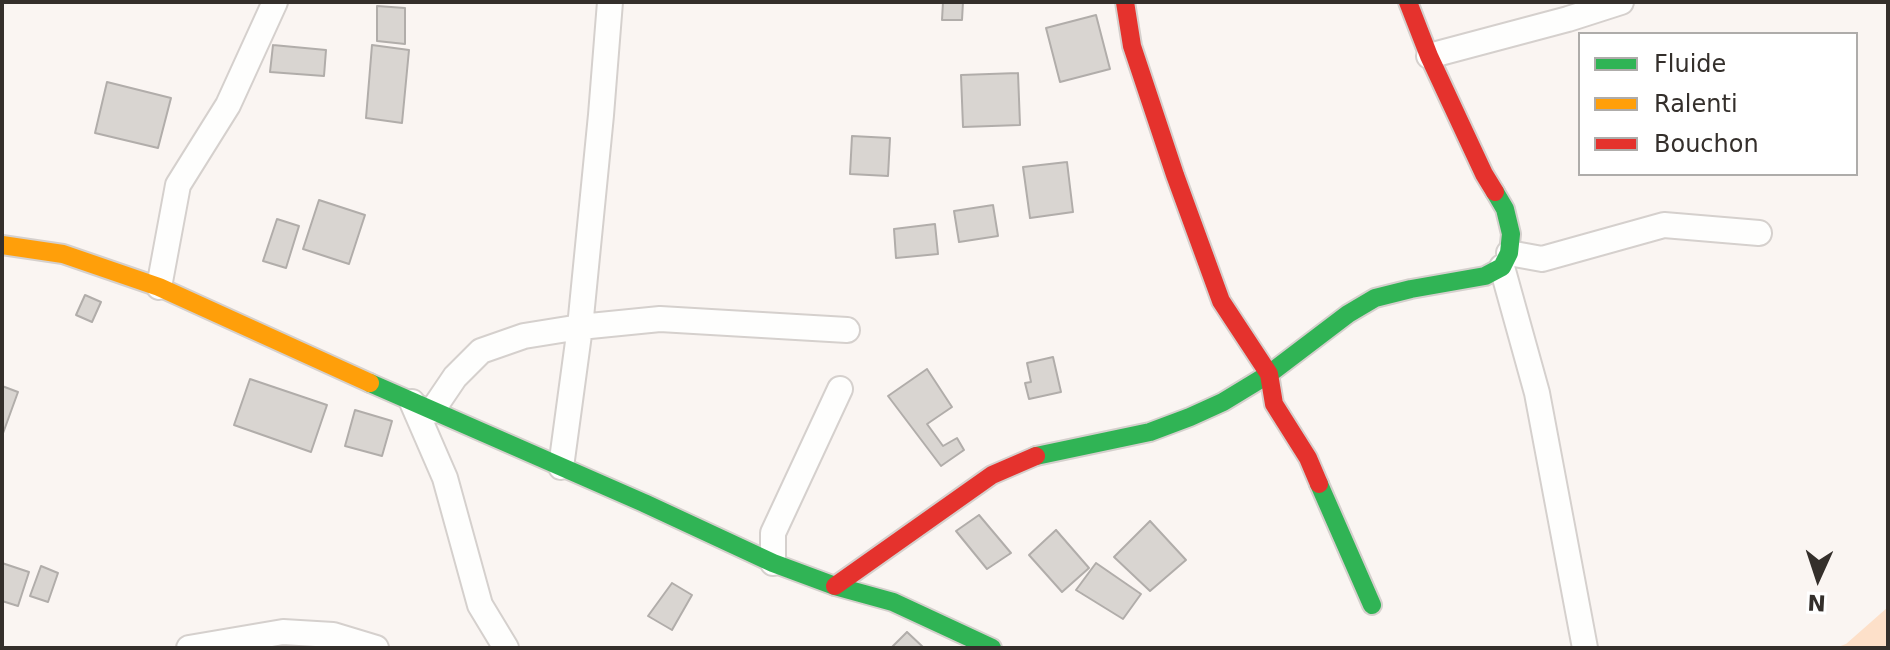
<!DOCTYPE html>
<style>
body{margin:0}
#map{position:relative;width:1890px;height:650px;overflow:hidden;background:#faf5f2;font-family:"DejaVu Sans",sans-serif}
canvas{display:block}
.frame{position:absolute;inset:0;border:4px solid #342f2b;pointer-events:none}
.legend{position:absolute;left:1578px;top:32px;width:280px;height:144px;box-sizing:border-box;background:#fff;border:2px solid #aeacaa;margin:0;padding:10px 14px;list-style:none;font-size:24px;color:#342f2b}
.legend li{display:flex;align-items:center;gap:16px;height:40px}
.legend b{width:40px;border:2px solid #aeacaa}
.north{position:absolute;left:1778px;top:538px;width:80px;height:80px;-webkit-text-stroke:6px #fff;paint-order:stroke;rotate:183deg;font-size:22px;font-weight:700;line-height:32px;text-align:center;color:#342f2b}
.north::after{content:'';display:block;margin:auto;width:28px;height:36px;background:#342f2b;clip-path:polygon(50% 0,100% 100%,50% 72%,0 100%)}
</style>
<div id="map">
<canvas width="1890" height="650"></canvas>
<div class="frame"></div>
<ul class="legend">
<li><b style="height:10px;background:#30b455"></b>Fluide</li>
<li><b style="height:10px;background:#ff9f0a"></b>Ralenti</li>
<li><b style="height:10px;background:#e5322d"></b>Bouchon</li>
</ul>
<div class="north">N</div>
</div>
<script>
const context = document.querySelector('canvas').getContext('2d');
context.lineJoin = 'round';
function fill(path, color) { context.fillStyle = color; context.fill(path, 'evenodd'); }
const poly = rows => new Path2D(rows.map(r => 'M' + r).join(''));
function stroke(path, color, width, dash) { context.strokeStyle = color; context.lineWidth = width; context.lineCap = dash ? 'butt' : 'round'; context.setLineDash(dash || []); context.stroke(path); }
fill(poly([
 [1888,607,1888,648,1835,648,1846,644]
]), '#fde0c9');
const building = poly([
 [943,2,963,2,962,20,942,20,943,2],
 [377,6,405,8,405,44,377,41,377,6],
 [1096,15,1110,69,1060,82,1046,28,1096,15],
 [273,45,326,50,324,76,270,72,273,45],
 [372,45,409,50,402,123,366,118,372,45],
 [1018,73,1020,125,963,127,961,75,1018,73],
 [107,82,171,98,158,148,95,133,107,82],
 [852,136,890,138,888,176,850,174,852,136],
 [1067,162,1073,212,1030,218,1023,167,1067,162],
 [319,200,365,215,349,264,303,249,319,200],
 [993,205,998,236,959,242,954,211,993,205],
 [277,219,299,226,286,268,263,261,277,219],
 [935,224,938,254,896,258,894,229,935,224],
 [85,295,101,302,92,322,76,315,85,295],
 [1053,357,1061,392,1029,399,1025,383,1031,382,1027,363,1053,357],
 [927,369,952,407,927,424,943,446,957,438,964,450,941,466,888,396,927,369],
 [250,379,327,405,311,452,234,425,250,379],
 [2,386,18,392,2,436,2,386],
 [355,410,392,421,382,456,345,446,355,410],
 [979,515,1011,553,987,569,956,531,979,515],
 [1150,521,1186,560,1150,591,1114,557,1150,521],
 [1056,530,1089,568,1062,592,1029,555,1056,530],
 [2,563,29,572,18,606,2,601,2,563],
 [1096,563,1141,594,1123,619,1076,590,1096,563],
 [41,566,58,573,48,602,30,596,41,566],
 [672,583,692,595,672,630,648,616,672,583],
 [907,632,924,648,891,648,907,632]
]);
fill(building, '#d9d5d1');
stroke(building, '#b1adaa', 2);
const street = poly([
 [1429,56,1568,19,1621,2],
 [1509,253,1542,259,1664,225,1759,233],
 [1502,267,1537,393,1585,648],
 [159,287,178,185,228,105,275,2],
 [412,402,445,478,480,605,506,648],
 [432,411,455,377,481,351,524,336,580,327,660,319,847,330],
 [561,467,580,327,601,115,610,2],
 [773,563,773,533,840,389],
 [189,648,283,632,333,635,376,648]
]);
const fast = poly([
 [370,383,644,503,773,563,835,586,893,602,992,648],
 [1036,456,1150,432,1190,417,1223,402,1269,374,1348,314,1375,298,1411,289,1485,276,1502,267,1509,253,1511,234,1505,209,1495,192],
 [1319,484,1372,605]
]);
const slow = poly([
 [2,245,63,254,159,287,370,383]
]);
const jam = poly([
 [1125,2,1132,46,1175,175,1221,301,1269,374,1274,404,1308,458,1319,484],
 [1408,2,1429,56,1484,174,1495,192],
 [835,586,992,475,1036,456]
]);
stroke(street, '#d5d0cd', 28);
stroke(fast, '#d5d0cd', 22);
stroke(slow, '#d5d0cd', 22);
stroke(jam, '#d5d0cd', 22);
stroke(street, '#fefefd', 24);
stroke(fast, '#30b455', 18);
stroke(slow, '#ff9f0a', 18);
stroke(jam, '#e5322d', 18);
</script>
